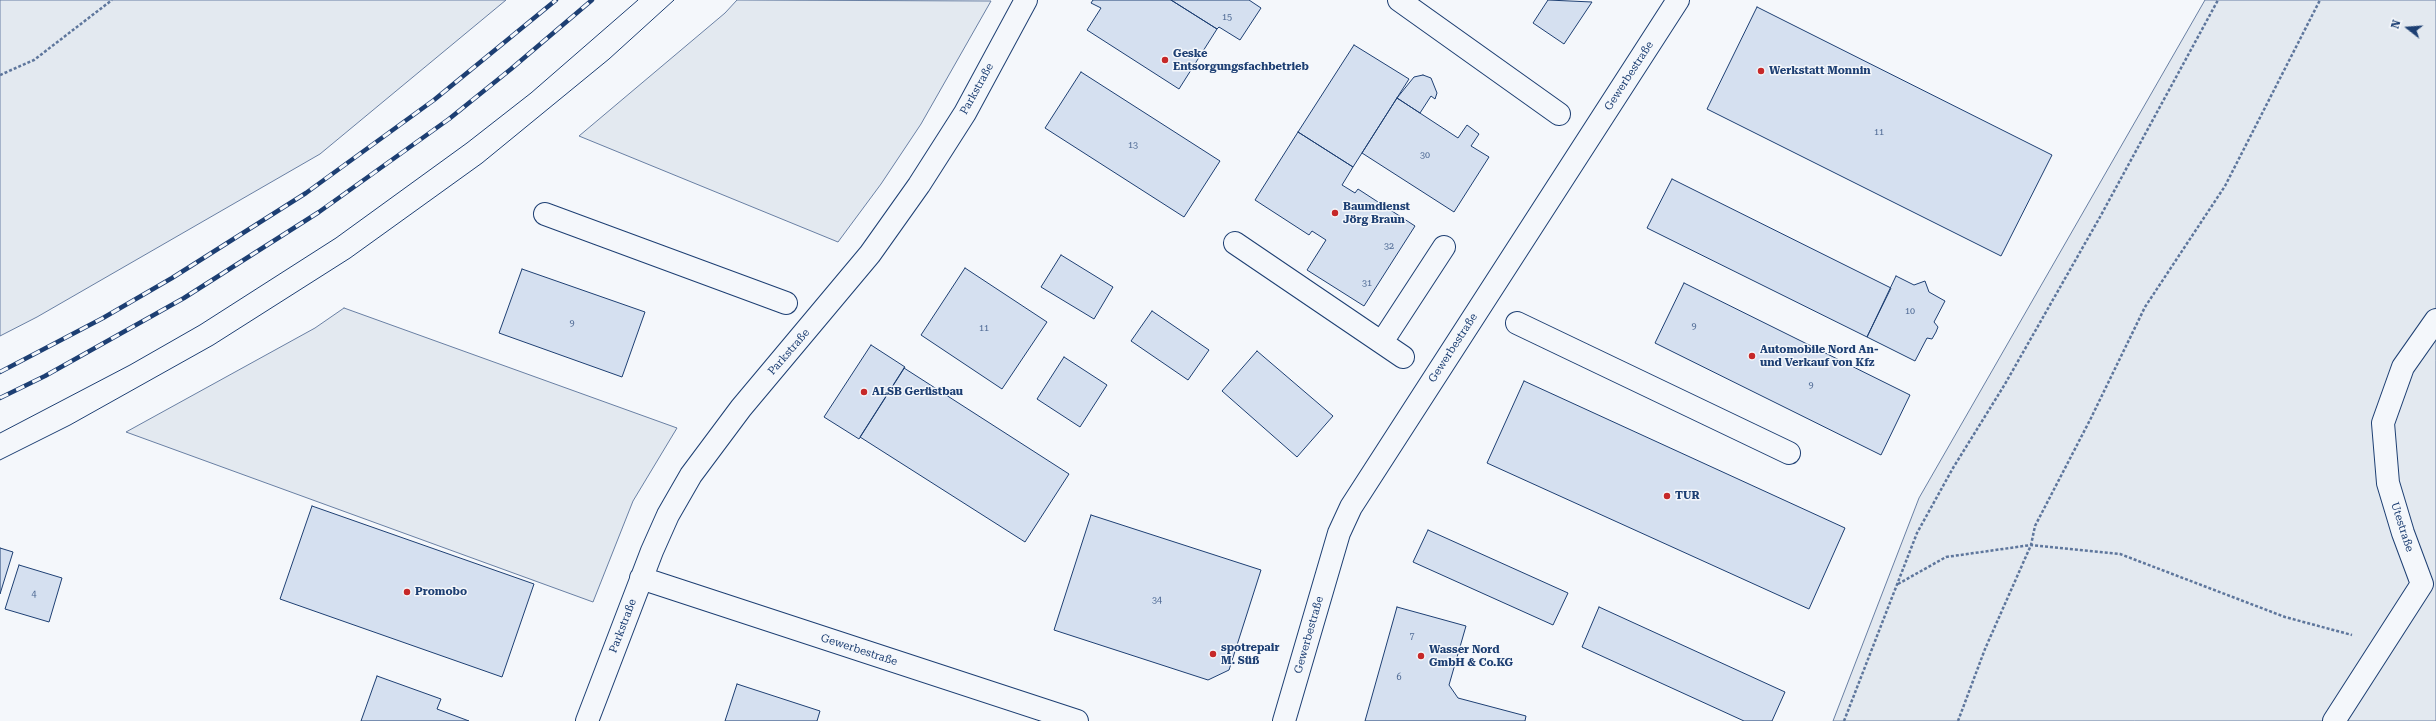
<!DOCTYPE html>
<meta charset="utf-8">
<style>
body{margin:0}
#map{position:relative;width:2436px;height:721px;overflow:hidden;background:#f4f7fb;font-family:"Roboto Serif",serif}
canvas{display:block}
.north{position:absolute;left:2388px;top:8px;width:40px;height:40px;-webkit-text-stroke:3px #f4f7fb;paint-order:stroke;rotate:287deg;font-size:11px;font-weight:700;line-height:16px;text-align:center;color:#1d3f73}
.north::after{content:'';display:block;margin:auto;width:14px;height:18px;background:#1d3f73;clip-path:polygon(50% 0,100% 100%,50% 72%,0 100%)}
</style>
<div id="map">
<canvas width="2436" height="721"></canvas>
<div class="north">N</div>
</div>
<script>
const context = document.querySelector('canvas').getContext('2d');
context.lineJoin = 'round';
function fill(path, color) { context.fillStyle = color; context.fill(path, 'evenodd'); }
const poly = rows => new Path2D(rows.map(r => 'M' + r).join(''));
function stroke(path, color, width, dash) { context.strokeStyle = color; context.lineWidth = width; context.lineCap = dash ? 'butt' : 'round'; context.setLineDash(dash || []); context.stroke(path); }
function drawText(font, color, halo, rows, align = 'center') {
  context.font = font + ' "Roboto Serif",serif'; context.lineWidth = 3; context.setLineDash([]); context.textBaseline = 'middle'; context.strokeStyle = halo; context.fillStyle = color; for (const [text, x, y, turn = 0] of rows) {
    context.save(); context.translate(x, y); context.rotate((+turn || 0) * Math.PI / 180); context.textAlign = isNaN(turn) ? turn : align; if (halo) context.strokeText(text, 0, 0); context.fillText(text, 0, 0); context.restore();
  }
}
const green = poly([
 [0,0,506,0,320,154,37,317,0,336,0,0],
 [737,0,991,1,921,124,881,184,838,242,579,136,725,13,737,0],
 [2205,0,2436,0,2436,721,1833,721,1919,498,2205,0],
 [344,308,677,428,633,501,593,602,126,432,315,328,344,308]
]);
fill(green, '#e3e9f0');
stroke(green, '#687fa3', 1);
const building = poly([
 [1093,0,1171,0,1217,29,1179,89,1087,30,1101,8,1091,3,1093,0],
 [1171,0,1249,0,1261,8,1240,40,1219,27,1217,29,1171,0],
 [1548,0,1592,2,1564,44,1533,23,1548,0],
 [1757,7,2052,155,2001,256,1707,109,1757,7],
 [1354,45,1409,79,1353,167,1298,132,1354,45],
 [1081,72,1220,161,1184,217,1045,128,1081,72],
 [1423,75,1431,78,1437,93,1435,99,1431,96,1420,113,1397,98,1414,77,1423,75],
 [1397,98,1458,138,1467,125,1479,134,1471,146,1489,157,1454,212,1362,153,1397,98],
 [1298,132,1353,167,1342,185,1355,193,1358,189,1415,226,1364,306,1307,270,1326,240,1312,231,1309,235,1255,200,1298,132],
 [1672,179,1891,288,1867,337,1647,228,1672,179],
 [1061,255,1113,287,1094,319,1041,287,1061,255],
 [965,268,1047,322,1002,389,921,335,965,268],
 [522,269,645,312,622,377,499,333,522,269],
 [1896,276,1914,285,1925,281,1929,292,1945,301,1934,322,1938,327,1936,332,1932,339,1927,338,1915,361,1867,337,1896,276],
 [1684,283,1910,395,1881,455,1655,343,1684,283],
 [1152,311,1209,350,1188,380,1131,341,1152,311],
 [871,345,905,367,859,439,824,417,871,345],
 [1257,351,1333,416,1297,457,1222,391,1257,351],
 [1064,357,1107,385,1080,427,1037,399,1064,357],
 [904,368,1069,474,1025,542,860,437,904,368],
 [1524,381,1845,528,1809,609,1487,463,1524,381],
 [312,506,534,584,502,677,280,599,312,506],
 [1091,515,1261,570,1229,670,1208,680,1054,630,1091,515],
 [1428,530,1568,593,1553,625,1413,562,1428,530],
 [0,548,13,552,0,594,0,548],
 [19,565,62,578,49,622,5,609,19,565],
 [1397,607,1466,626,1449,685,1458,698,1526,716,1525,721,1365,721,1397,607],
 [1599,607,1785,692,1772,721,1744,721,1582,647,1599,607],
 [377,676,441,699,437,709,469,721,361,721,377,676],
 [737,684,820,711,817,721,725,721,737,684]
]);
fill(building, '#d5e0f0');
stroke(building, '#1d3f73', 1);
const minor = poly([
 [1399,0,1559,114],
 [545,214,786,303],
 [1235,243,1403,357],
 [1517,323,1789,453],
 [1382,342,1444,247],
 [641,578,1077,721],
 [587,721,652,551,668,515,691,475,741,408,870,254,919,185,965,113,1026,0],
 [1284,721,1339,533,1351,507,1678,0],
 [2334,721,2422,584,2403,533,2388,483,2383,423,2403,367,2436,320]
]);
stroke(minor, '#1d3f73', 24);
stroke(poly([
 [0,75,34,60,112,0],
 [1898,584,1946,557,2031,545,2120,554,2285,617,2352,635],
 [1844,721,1917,533,1953,468,2005,384,2100,217,2218,0],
 [1958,721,1985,649,2031,545,2035,526,2091,418,2145,307,2225,186,2320,0]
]), '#5e769c', 2.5, [3, 2]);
stroke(minor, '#f4f7fb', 22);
stroke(poly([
 [0,433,130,365,200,325,336,238,467,143,531,93,638,0],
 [0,460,70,425,213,345,350,258,482,163,609,59,674,0]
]), '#1d3f73', 1);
const rail = poly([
 [0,372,103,318,172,278,306,193,434,100,556,0],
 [0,398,45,376,184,298,319,212,449,119,511,69,592,0]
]);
stroke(rail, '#1d3f73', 4.5);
stroke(rail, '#f4f7fb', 3, [9]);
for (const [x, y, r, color] of [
 [1165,60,4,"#c62828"],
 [1761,71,4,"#c62828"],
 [1335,213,4,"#c62828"],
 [1752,356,4,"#c62828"],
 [864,392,4,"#c62828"],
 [1667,496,4,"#c62828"],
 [407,592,4,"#c62828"],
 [1213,654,4,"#c62828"],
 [1421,656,4,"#c62828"]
]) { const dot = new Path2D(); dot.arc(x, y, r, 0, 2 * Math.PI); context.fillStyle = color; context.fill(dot); stroke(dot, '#f4f7fb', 1.5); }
drawText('9px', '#4b6792', null, [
 ["15",1227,17],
 ["11",1879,132],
 ["13",1133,145],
 ["30",1425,155],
 ["32",1389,246],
 ["31",1367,283],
 ["10",1910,311],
 ["9",572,323],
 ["9",1694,326],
 ["11",984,328],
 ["9",1811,385],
 ["4",34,594],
 ["34",1157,600],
 ["7",1412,636],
 ["6",1399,677]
]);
drawText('bold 11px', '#1d3f73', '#f4f7fb', [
 ["Geske",1173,54],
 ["Entsorgungsfachbetrieb",1173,67],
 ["Werkstatt Monnin",1769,71],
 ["Baumdienst",1343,207],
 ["Jörg Braun",1343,220],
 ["Automobile Nord An-",1760,350],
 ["und Verkauf von Kfz",1760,363],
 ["ALSB Gerüstbau",872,392],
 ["TUR",1675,496],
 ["Promobo",415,592],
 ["spotrepair",1221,648],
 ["M. Süß",1221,661],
 ["Wasser Nord",1429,650],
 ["GmbH & Co.KG",1429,663]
], 'left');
drawText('11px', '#1d3f73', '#f4f7fb', [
 ["Gewerbestraße",1629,76,-57],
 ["Parkstraße",977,89,-61],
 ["Gewerbestraße",1453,348,-57],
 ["Parkstraße",789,352,-49],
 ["Utestraße",2402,527,72],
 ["Parkstraße",623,626,-69],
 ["Gewerbestraße",1309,635,-74],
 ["Gewerbestraße",859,650,18]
]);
</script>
